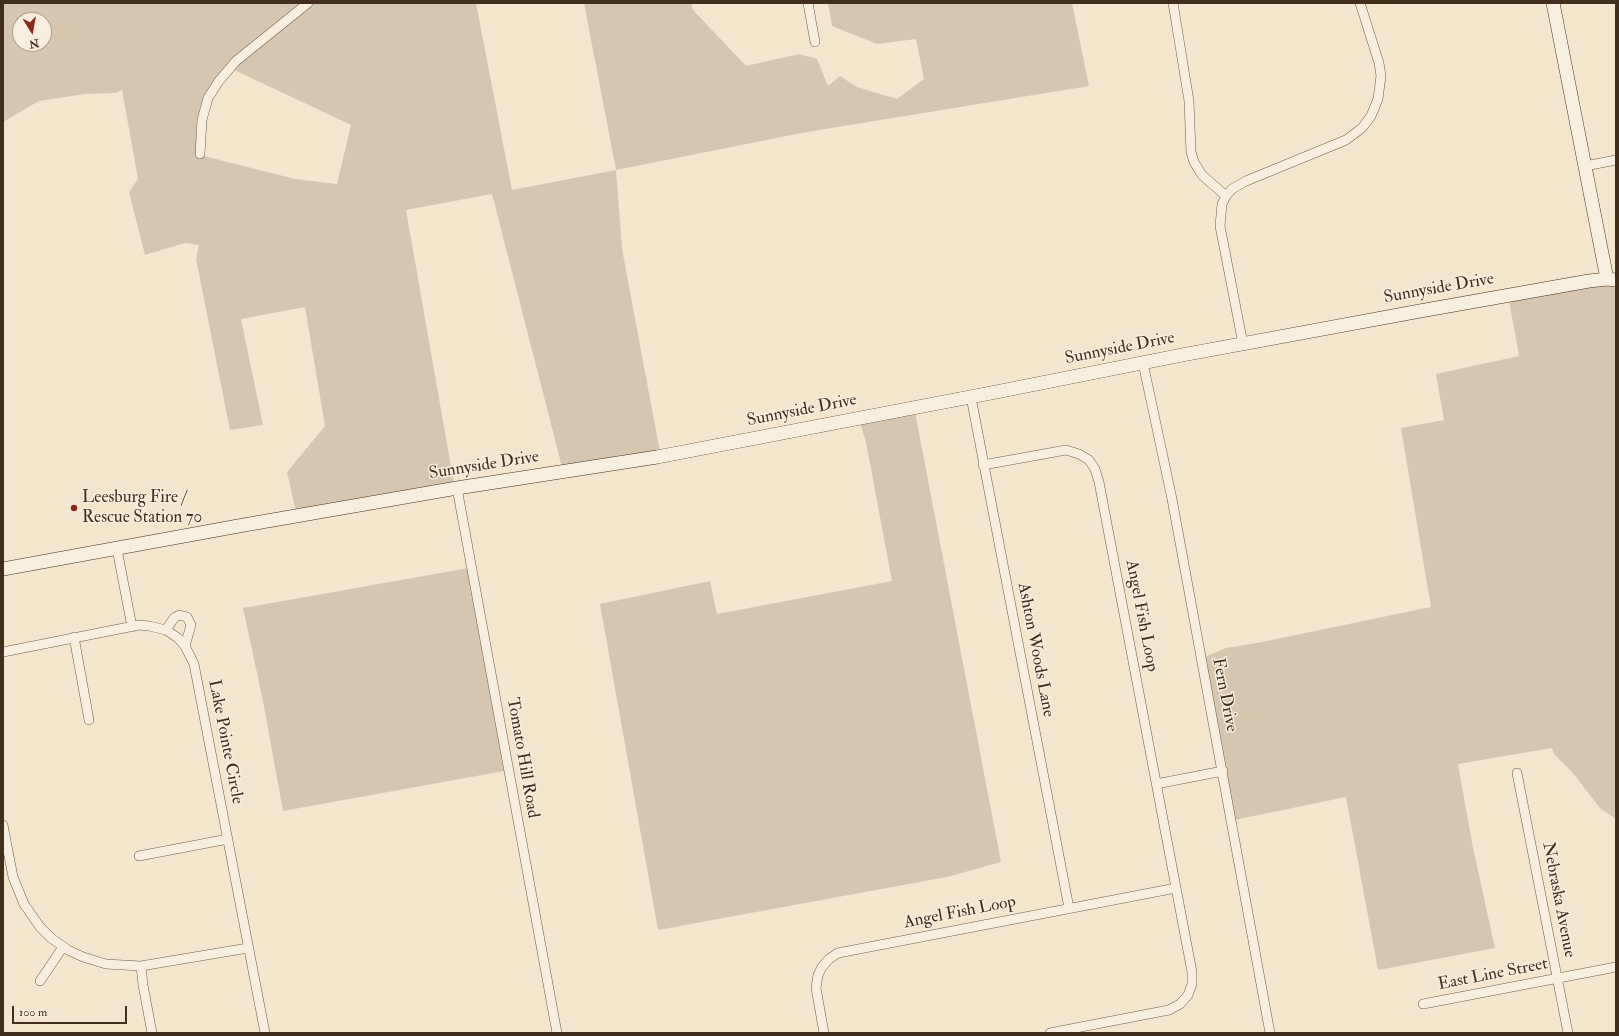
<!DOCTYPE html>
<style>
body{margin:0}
#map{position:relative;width:1619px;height:1036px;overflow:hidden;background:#f4e5cd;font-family:"IM FELL Double Pica",serif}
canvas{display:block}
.frame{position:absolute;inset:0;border:4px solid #412e1b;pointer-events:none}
.north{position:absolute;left:12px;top:12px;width:40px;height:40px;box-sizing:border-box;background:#f8eede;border:1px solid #afa190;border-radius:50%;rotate:169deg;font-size:11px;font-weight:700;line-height:16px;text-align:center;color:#412e1b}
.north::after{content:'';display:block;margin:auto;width:14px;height:18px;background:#8f2418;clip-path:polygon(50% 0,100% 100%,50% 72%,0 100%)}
.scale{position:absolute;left:12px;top:1006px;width:115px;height:18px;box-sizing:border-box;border:2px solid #412e1b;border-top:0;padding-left:5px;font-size:12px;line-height:14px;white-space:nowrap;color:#412e1b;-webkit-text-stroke:3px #f8eede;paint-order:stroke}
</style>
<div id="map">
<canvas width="1619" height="1036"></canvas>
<div class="frame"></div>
<div class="north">N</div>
<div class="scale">100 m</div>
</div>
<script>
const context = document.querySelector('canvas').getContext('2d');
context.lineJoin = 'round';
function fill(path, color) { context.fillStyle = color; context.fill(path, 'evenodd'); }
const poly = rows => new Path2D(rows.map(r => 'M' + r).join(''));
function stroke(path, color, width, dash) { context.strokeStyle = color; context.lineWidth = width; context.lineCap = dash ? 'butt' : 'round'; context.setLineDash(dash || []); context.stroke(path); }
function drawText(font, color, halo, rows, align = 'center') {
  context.font = font + ' "IM FELL Double Pica",serif'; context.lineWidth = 3; context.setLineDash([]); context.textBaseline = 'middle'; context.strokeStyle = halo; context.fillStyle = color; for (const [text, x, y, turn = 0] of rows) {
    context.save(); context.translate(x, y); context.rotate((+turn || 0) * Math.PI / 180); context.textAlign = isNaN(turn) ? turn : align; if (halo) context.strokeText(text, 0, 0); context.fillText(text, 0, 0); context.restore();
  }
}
fill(poly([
 [3,3,476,3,512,190,616,170,584,3,691,3,693,10,746,66,799,54,817,59,828,86,840,76,857,87,897,99,924,79,916,39,877,44,832,26,828,3,1072,3,1089,86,807,132,616,170,622,249,660,452,562,467,492,194,406,210,454,484,296,512,287,472,325,426,305,307,241,319,263,425,230,430,196,259,199,245,185,243,145,255,129,192,138,179,122,90,115,93,85,94,39,101,3,122],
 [20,20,44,20,44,44,20,44],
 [230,68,351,125,337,184,295,179,200,155,210,96],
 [1616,285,1616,819,1600,808,1572,772,1554,754,1552,748,1458,764,1473,848,1495,948,1378,970,1346,797,1234,820,1202,658,1226,648,1257,643,1431,607,1401,428,1444,420,1436,374,1519,356,1509,300,1590,286],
 [915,412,1001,862,947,877,658,930,600,604,710,581,717,614,892,581,866,442,860,422],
 [469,568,504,771,283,811,263,701,243,608]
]), '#d6c6af');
const street = poly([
 [808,3,815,42],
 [1173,3,1189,101,1191,152,1194,162,1202,175,1226,196],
 [200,154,202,120,208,98,219,81,236,61,308,3],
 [1585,166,1616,160],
 [1243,344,1220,226,1222,204,1226,196,1232,189,1246,181,1346,140,1362,128,1371,116,1378,99,1381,76,1379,63,1360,3],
 [1143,363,1172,499,1270,1033],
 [971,397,1069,908],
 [983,465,1066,450,1079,454,1089,460,1095,469,1099,482,1192,972,1192,984,1188,995,1180,1004,1169,1010,1050,1033],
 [457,488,557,1033],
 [117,549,132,627],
 [166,630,174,618,179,615,187,617,191,625,185,646],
 [74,637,89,720],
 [3,652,139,625,149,626,166,630,178,638,185,646,194,664,265,1033],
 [1517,773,1568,1033],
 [1156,784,1223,771],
 [3,825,13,877,24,904,40,927,51,938,68,950,83,957,106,964,141,966,248,948],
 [139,856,228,839],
 [141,966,143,985,152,1033],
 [40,981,63,947],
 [1423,1004,1616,967],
 [824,1033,816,988,818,975,822,967,829,959,838,953,1176,888]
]);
const secondary = poly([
 [1553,3,1607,279],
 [3,569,244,525,457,488,657,457,991,393,1182,355,1420,311,1589,281,1607,279,1616,280]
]);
stroke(street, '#6e5c48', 10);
stroke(secondary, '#412e1b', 14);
stroke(street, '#f8eede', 9);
stroke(secondary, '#f8eede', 13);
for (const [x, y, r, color] of [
 [74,508,4,"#8f2418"]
]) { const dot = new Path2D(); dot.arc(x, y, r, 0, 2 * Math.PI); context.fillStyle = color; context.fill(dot); stroke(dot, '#f8eede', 1.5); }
drawText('17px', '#412e1b', '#f8eede', [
 ["Sunnyside Drive",1439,289,-10],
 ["Sunnyside Drive",1120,349,-11],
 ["Sunnyside Drive",802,411,-11],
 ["Sunnyside Drive",484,466,-9],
 ["Angel Fish Loop",1141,616,79],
 ["Ashton Woods Lane",1035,650,79],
 ["Fern Drive",1224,695,79],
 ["Lake Pointe Circle",225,742,79],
 ["Tomato Hill Road",522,758,80],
 ["Nebraska Avenue",1558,900,79],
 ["Angel Fish Loop",960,913,-11],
 ["East Line Street",1493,975,-11]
]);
drawText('17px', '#412e1b', '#f8eede', [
 ["Leesburg Fire /",82,498],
 ["Rescue Station 70",82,518]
], 'left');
</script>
